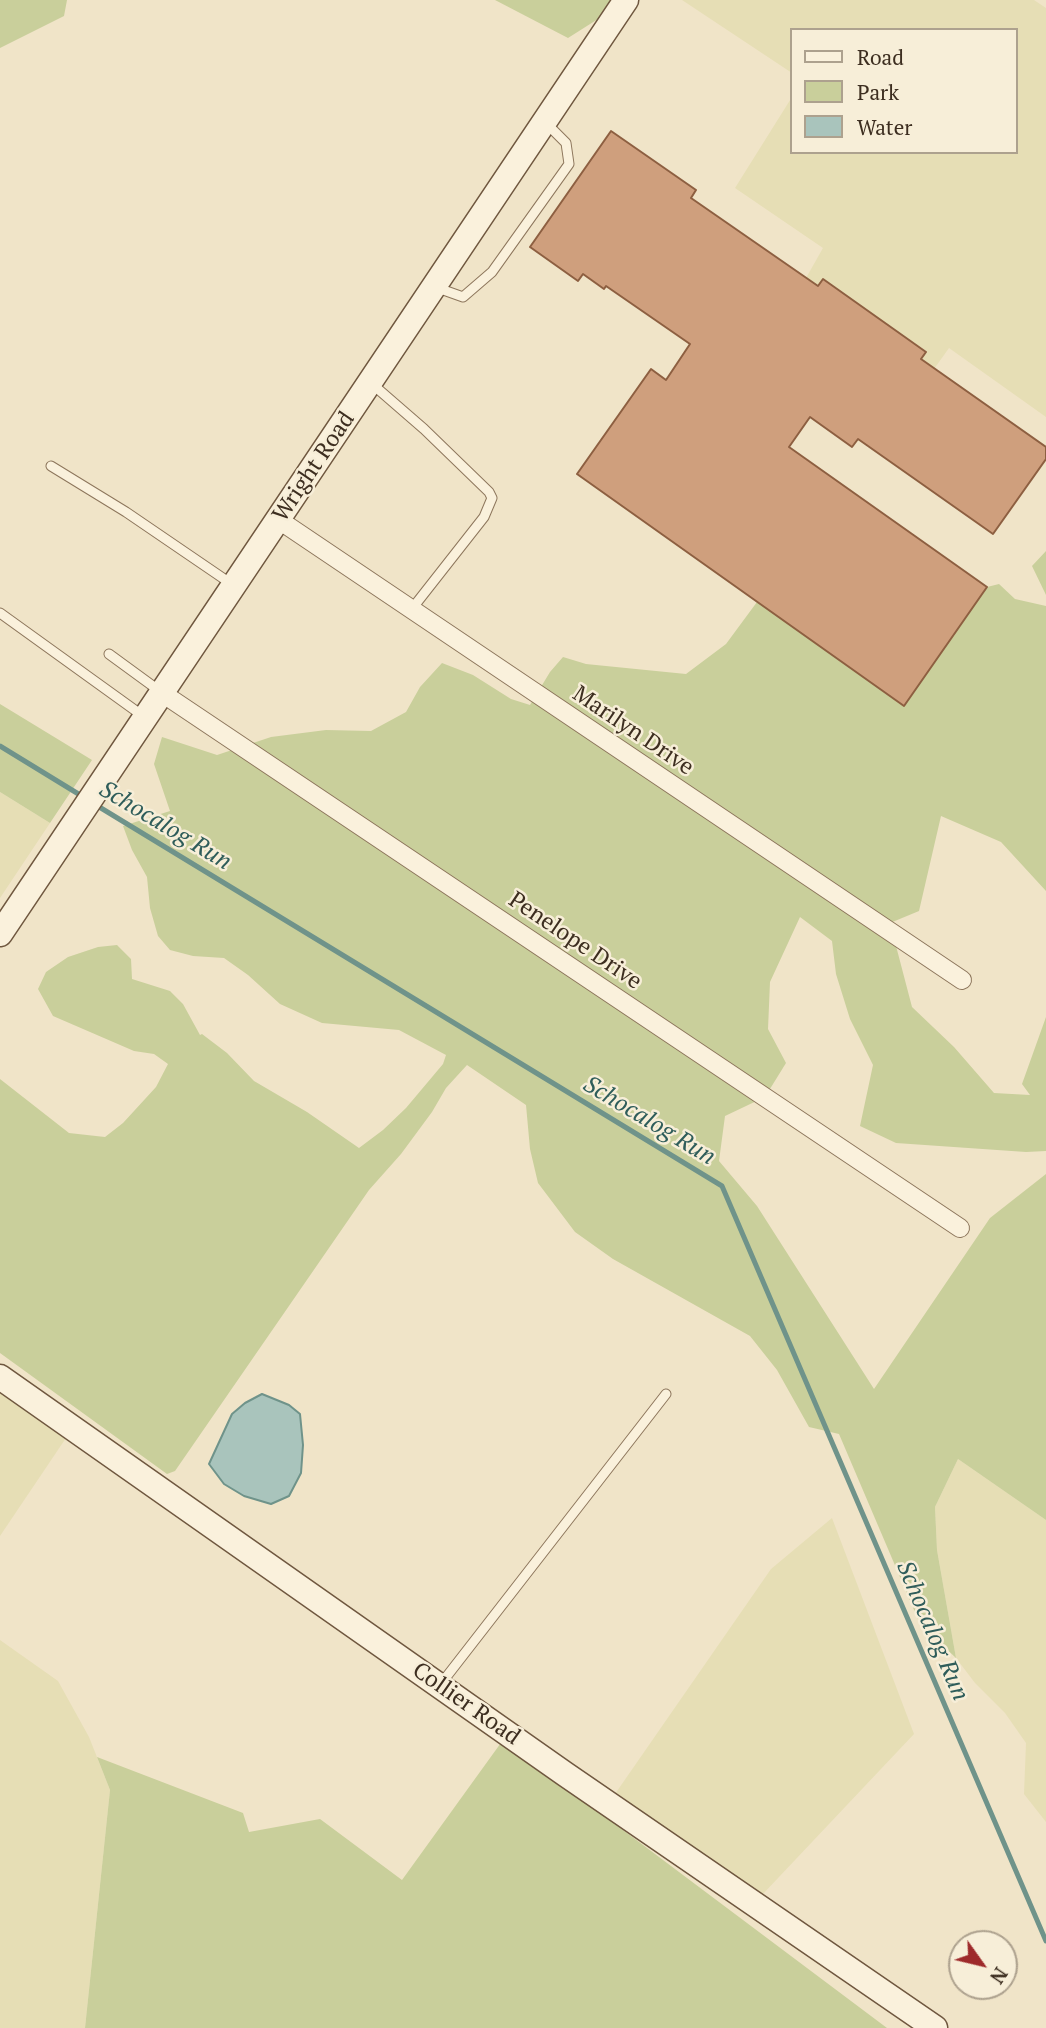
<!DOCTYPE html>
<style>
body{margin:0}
#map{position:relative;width:1046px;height:2028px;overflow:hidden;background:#f0e4c8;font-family:"PT Serif",serif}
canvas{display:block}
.legend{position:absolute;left:790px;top:28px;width:228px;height:126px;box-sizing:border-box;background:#f7eed8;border:2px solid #ada18e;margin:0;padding:9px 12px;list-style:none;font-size:21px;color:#3d2e20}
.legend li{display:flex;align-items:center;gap:14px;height:35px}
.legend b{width:35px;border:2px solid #ada18e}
.north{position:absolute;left:948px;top:1930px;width:70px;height:70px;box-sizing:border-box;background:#f7eed8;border:2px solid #ada18e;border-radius:50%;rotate:124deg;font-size:19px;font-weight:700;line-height:28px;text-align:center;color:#3d2e20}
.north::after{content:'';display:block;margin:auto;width:24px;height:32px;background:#9e2a2b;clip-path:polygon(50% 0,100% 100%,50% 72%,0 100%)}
</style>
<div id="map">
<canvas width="1046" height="2028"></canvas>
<ul class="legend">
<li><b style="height:9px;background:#faf1dc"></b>Road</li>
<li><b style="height:19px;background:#c9cf9b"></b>Park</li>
<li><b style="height:19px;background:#a9c4bc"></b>Water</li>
</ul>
<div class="north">N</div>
</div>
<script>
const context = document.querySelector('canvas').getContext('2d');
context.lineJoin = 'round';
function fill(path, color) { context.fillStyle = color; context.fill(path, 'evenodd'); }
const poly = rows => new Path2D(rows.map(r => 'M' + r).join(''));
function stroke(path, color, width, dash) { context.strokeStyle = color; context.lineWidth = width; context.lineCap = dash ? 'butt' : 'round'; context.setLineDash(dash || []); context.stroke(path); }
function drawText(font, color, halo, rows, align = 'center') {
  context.font = font + ' "PT Serif",serif'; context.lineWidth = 5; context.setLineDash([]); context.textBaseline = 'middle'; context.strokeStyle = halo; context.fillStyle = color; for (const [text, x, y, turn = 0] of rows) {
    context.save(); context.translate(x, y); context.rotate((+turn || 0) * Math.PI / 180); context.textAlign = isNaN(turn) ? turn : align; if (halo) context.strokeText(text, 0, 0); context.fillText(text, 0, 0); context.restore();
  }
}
fill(poly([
 [682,0,1034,0,1046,8,1046,417,949,348,934,369,921,359,926,351,824,280,818,286,806,278,823,248,735,188,792,97,792,152,1016,152,1016,30,792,30,792,73],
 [0,792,50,823,0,898],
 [0,1390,66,1438,0,1536],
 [958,1459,1046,1520,1046,1822,1024,1794,1026,1743,1005,1713,975,1683,956,1658,937,1550,935,1507],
 [832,1518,914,1734,762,1895,615,1794,771,1569],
 [0,1640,58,1681,89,1737,110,1790,85,2028,0,2028]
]), '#e6deb5');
fill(poly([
 [0,0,67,0,64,16,0,48],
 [495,0,611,0,598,19,568,38],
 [1046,551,1046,595,1032,566],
 [999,584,1015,599,1046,606,1046,891,1001,842,941,816,919,911,890,923,912,1007,954,1047,994,1093,1030,1095,1022,1084,1046,1017,1046,1151,1026,1152,896,1143,860,1126,873,1065,850,1019,836,974,832,941,800,917,770,982,768,1029,786,1063,765,1097,725,1116,719,1161,757,1206,874,1389,990,1218,1046,1174,1046,1520,958,1459,935,1507,937,1550,956,1658,920,1624,839,1434,809,1427,777,1370,750,1336,613,1259,575,1232,538,1183,530,1149,526,1105,467,1065,446,1088,432,1112,401,1154,369,1190,175,1471,167,1474,0,1353,0,1079,69,1133,105,1137,123,1123,156,1087,168,1064,154,1054,134,1051,53,1016,38,989,46,972,68,957,98,947,117,945,131,959,132,979,170,991,183,1004,200,1035,202,1034,227,1053,254,1081,307,1112,359,1148,383,1130,406,1108,443,1064,446,1055,399,1030,322,1023,280,1004,248,975,224,958,193,956,170,950,158,936,150,908,147,877,132,850,123,826,170,811,154,764,162,737,217,755,271,737,326,730,371,731,406,712,420,687,442,663,473,675,511,699,530,705,550,672,563,657,586,664,686,674,726,644,757,602,904,705,987,587],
 [0,704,92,760,50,823,0,792],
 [503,1740,887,2028,85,2028,110,1790,97,1757,243,1813,249,1832,320,1819,402,1880]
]), '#c9cf9b');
const water = poly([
 [262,1394,289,1405,300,1414,303,1445,301,1473,289,1496,271,1504,244,1496,224,1484,209,1464,232,1414,245,1403,262,1394]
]);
fill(water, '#a9c4bc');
stroke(water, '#6f938a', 2);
stroke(poly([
 [0,746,85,798],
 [96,805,722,1186,1046,1941]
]), '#6f938a', 5);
const building = poly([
 [611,131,696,190,691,198,818,286,823,279,926,352,921,359,1046,447,1046,459,993,534,858,439,852,447,810,417,789,447,987,587,904,706,577,474,651,369,666,380,690,344,606,286,604,289,583,274,578,281,530,247,611,131]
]);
fill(building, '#cf9f7d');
stroke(building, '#8d5f41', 2);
const lane = poly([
 [435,287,463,297,492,272,569,164,566,143,545,122],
 [371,383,424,429,489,492,492,498,484,517,411,610],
 [51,466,126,512,233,585],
 [0,613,143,716],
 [109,654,161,692],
 [440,1685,666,1394]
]);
const street = poly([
 [279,520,962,980],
 [162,693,960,1228]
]);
const secondary = poly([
 [0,934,626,0],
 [0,1377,565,1774,935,2028]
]);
stroke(lane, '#8d765c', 11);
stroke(street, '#8d765c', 20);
stroke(secondary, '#6f573f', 27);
stroke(lane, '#faf1dc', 9);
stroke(street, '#faf1dc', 18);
stroke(secondary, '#faf1dc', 24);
drawText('23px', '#3d2e20', '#f7eed8', [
 ["Wright Road",314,467,-56],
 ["Marilyn Drive",633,731,34],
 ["Penelope Drive",575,941,34],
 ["Collier Road",466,1704,35]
]);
drawText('italic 24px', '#2f5d5a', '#f7eed8', [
 ["Schocalog Run",165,826,31],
 ["Schocalog Run",649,1121,31],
 ["Schocalog Run",932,1631,67]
]);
</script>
